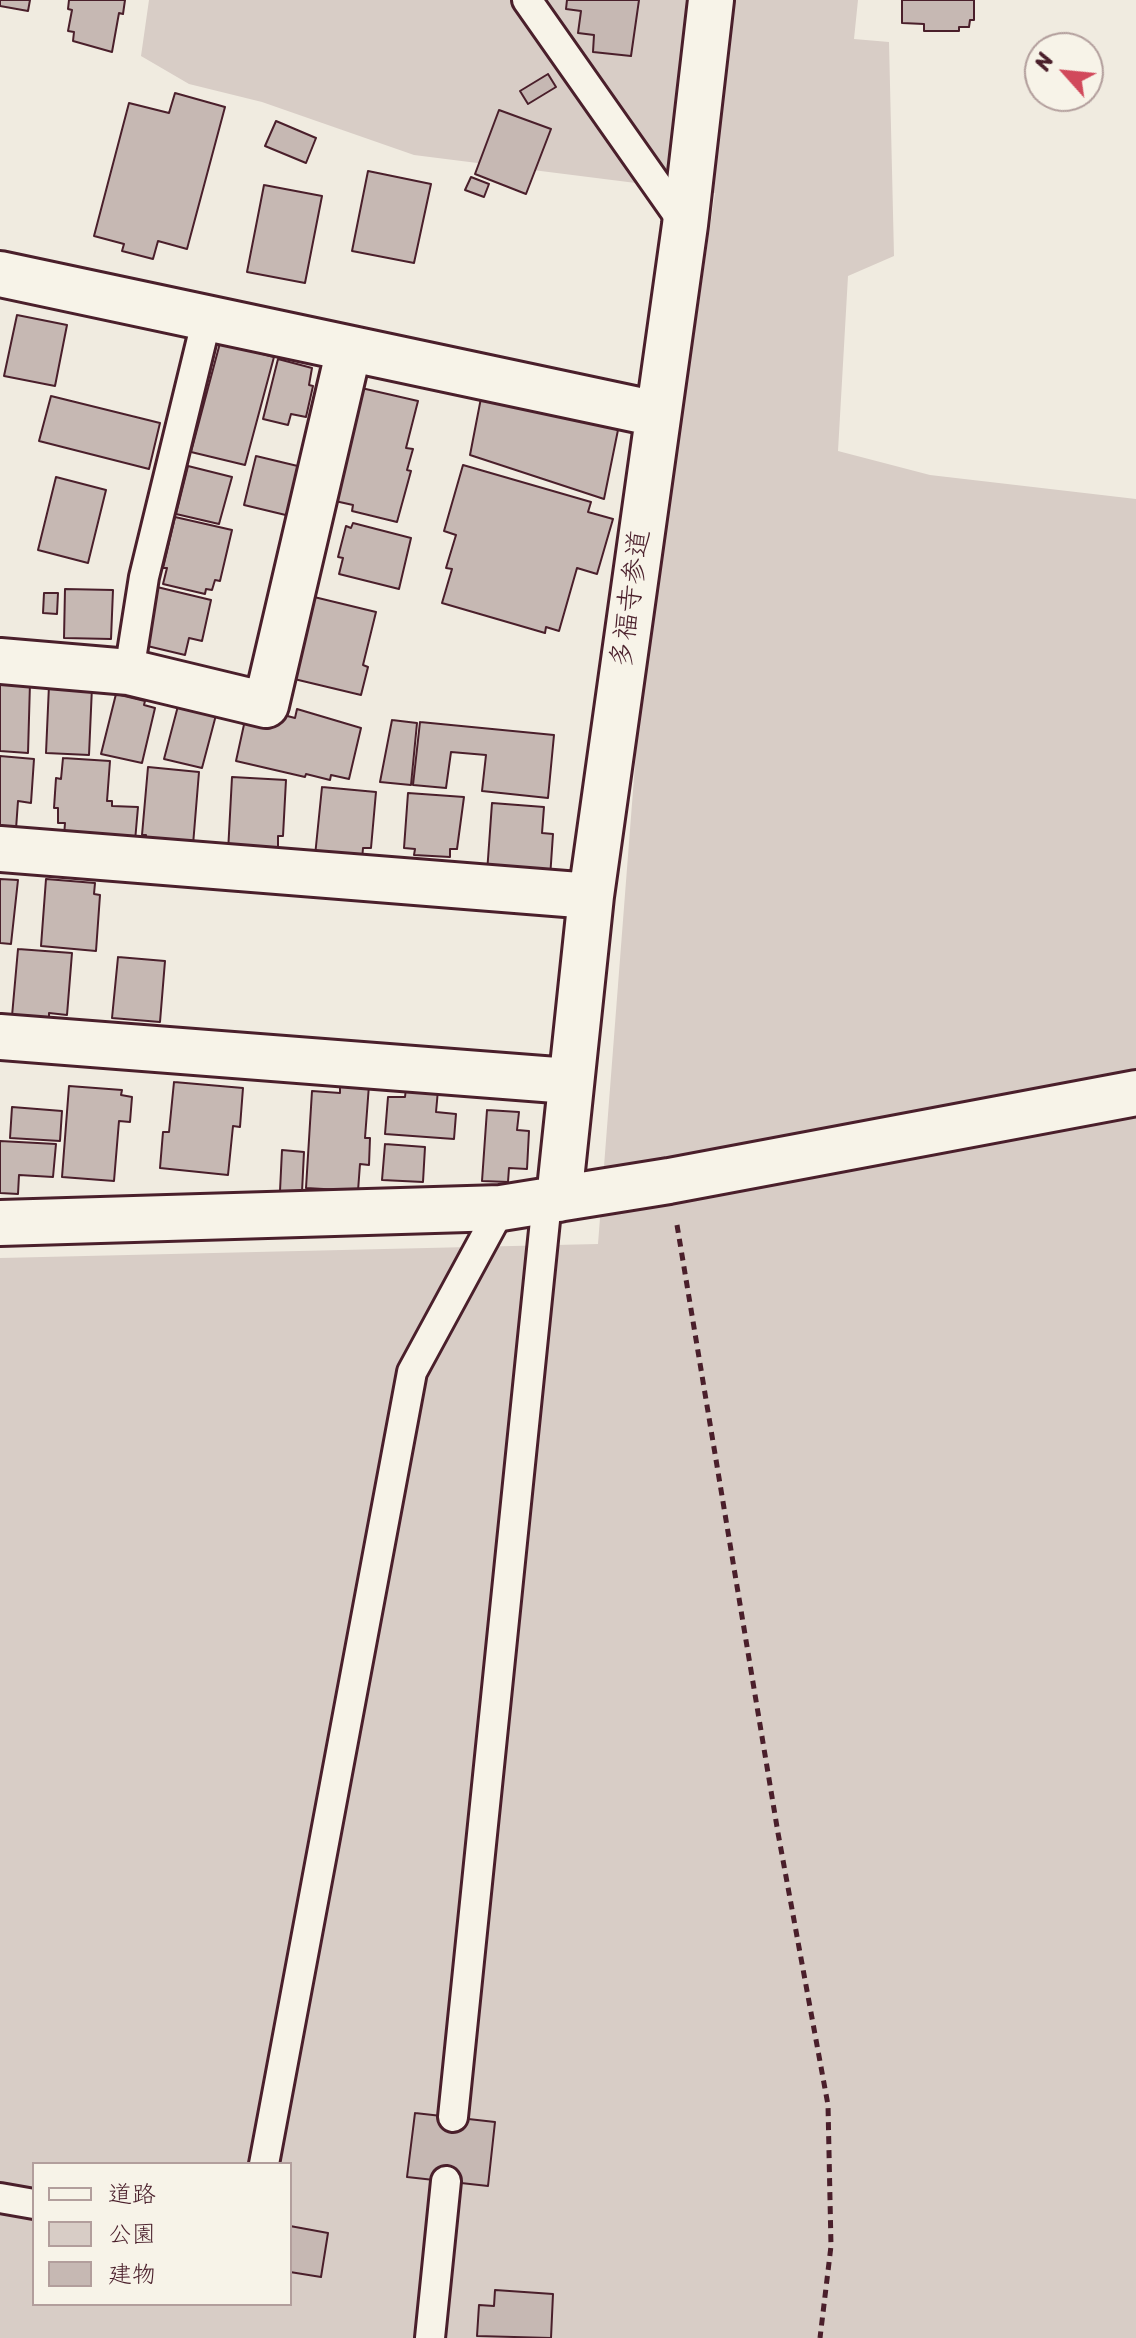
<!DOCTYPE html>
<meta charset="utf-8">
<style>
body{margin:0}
#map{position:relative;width:1136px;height:2338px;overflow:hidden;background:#f0ebe0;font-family:Sriracha,"Klee One",sans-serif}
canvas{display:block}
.legend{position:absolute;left:32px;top:2162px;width:260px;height:144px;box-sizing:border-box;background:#f7f3e8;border:2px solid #b29e9c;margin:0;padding:10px 14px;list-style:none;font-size:24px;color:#4a1f2b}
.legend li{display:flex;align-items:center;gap:16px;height:40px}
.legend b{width:40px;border:2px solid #b29e9c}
.north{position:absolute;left:1024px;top:32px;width:80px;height:80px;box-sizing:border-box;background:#f7f3e8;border:2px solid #b29e9c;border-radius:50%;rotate:297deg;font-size:22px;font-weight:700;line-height:32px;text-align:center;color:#4a1f2b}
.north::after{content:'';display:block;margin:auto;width:28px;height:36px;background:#d1495b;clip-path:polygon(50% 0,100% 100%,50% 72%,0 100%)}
</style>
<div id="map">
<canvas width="1136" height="2338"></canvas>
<ul class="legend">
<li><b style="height:10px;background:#f7f3e8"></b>道路</li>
<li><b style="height:22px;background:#d8cdc6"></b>公園</li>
<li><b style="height:22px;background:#c6b8b3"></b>建物</li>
</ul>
<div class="north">N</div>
</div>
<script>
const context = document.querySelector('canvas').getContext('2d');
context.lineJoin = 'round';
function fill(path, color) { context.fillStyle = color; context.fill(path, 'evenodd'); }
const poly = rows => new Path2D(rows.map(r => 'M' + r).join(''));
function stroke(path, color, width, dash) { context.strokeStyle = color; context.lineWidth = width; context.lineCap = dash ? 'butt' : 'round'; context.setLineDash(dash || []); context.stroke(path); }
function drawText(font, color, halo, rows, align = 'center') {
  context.font = font + ' Sriracha,"Klee One",sans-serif'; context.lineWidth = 6; context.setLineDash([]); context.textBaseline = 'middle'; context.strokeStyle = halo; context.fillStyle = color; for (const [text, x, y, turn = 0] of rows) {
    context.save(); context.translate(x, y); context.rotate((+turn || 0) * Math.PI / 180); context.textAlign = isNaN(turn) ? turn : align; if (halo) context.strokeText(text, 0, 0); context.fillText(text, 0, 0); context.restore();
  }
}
fill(poly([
 [149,0,858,0,854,39,889,42,894,256,848,276,838,451,930,475,1136,499,1136,2338,0,2338,0,1258,598,1244,639,713,715,193,414,155,262,102,189,84,141,56],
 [34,2164,290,2164,290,2304,34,2304]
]), '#d8cdc6');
const building = poly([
 [0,0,30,0,28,11,0,6,0,0],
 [69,0,125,0,123,14,119,13,112,52,73,41,74,32,68,31,72,10,68,9,69,0],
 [567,0,639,0,631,56,593,52,594,35,578,33,581,11,566,9,567,0],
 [902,0,974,0,974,20,970,20,969,27,959,27,959,31,924,31,924,24,902,23,902,0],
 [548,74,556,87,528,104,520,91,548,74],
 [175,93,225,107,187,249,158,241,153,259,122,251,124,244,94,236,129,103,169,113,175,93],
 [499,110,551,129,526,194,475,174,499,110],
 [276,121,316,138,306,163,265,146,276,121],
 [368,171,431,184,414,263,352,251,368,171],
 [471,177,489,184,484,197,465,190,471,177],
 [264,185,322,196,305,283,247,272,264,185],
 [17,315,67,325,55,386,4,376,17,315],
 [220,343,274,357,245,465,191,452,220,343],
 [278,359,312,368,309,385,313,386,306,417,291,414,288,425,263,419,278,359],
 [357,387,418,401,406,448,413,449,407,470,411,471,397,522,352,511,353,505,335,501,357,387],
 [51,396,160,423,149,469,39,441,51,396],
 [481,398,619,425,604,499,470,455,481,398],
 [256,456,306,468,294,517,244,505,256,456],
 [463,465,591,502,588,512,613,519,597,574,577,568,559,631,546,627,545,633,442,603,452,569,446,568,456,535,444,531,463,465],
 [188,466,232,477,219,524,176,514,188,466],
 [56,477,106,490,88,563,38,550,56,477],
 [175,517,232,530,220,581,215,580,212,590,206,589,205,594,163,584,167,568,163,568,175,517],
 [353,523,411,538,399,589,339,574,343,558,338,557,346,526,351,528,353,523],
 [157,587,211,600,202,641,189,638,185,655,143,645,157,587],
 [65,589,113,590,111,639,64,638,65,589],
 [44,593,58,593,57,614,43,613,44,593],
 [310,596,376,612,363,665,368,667,361,695,290,678,310,596],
 [0,681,30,683,28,753,0,751,0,681],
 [49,685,92,687,89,755,46,753,49,685],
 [116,694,145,701,144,705,155,708,142,763,101,754,116,694],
 [178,706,216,715,202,768,164,759,178,706],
 [297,709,361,728,349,779,331,775,330,780,306,774,305,777,236,761,245,720,273,726,276,713,295,718,297,709],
 [392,720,417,723,411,785,380,782,392,720],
 [420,722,554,735,548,798,482,791,486,755,451,752,446,788,413,785,420,722],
 [0,756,34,759,31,803,18,801,16,829,0,828,0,756],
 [63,758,110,761,107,801,112,801,112,806,138,807,135,841,64,836,65,823,58,823,58,808,54,808,56,778,61,779,63,758],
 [148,767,199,772,193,845,146,841,146,835,142,835,148,767],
 [232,777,286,780,283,836,278,836,278,851,228,852,232,777],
 [322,787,376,792,371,848,363,848,362,860,315,856,322,787],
 [408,793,464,797,457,849,450,849,450,857,414,855,415,849,404,848,408,793],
 [492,803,544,807,542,833,553,834,550,878,487,873,492,803],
 [0,879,18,880,11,944,0,943,0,879],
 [46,879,95,883,94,894,100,895,96,951,41,946,46,879],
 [18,949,72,953,67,1015,49,1013,49,1019,12,1016,18,949],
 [118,957,165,961,160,1022,112,1018,118,957],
 [174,1082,243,1088,240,1127,233,1126,228,1175,160,1168,163,1132,169,1132,174,1082],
 [340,1083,369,1085,365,1138,370,1138,369,1165,360,1164,358,1191,306,1188,312,1091,340,1093,340,1083],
 [69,1086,122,1090,121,1095,132,1097,130,1122,119,1121,114,1181,62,1177,69,1086],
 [406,1088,438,1090,436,1112,456,1114,454,1139,385,1134,388,1097,405,1097,406,1088],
 [12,1107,62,1111,60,1141,10,1138,12,1107],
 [487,1110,519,1112,517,1130,529,1131,527,1169,509,1168,508,1182,482,1181,487,1110],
 [0,1141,56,1144,53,1177,19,1175,18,1194,0,1193,0,1141],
 [385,1144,425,1147,423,1182,382,1180,385,1144],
 [282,1150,304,1152,302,1192,280,1191,282,1150],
 [415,2113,495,2122,488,2186,407,2177,415,2113],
 [290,2226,328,2233,321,2277,290,2272,290,2226],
 [495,2290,553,2294,551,2338,477,2336,479,2305,494,2306,495,2290]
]);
fill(building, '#c6b8b3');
stroke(building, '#4a1f2b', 2);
const service = poly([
 [527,0,685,225],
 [129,672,144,577,207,318],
 [453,2117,547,1201],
 [264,2164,412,1372,501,1208],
 [0,2198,34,2204],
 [430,2338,446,2181]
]);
const minor = poly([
 [0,274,657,414],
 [0,661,129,672,266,705,349,349],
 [0,849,591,896],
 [0,1037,569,1081],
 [559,1199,591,896,685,225,711,0],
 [0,1223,501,1208,669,1181,1136,1093]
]);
stroke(service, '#4a1f2b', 34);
stroke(minor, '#4a1f2b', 50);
stroke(poly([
 [677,1225,778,1833,828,2105,831,2246,820,2338]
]), '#4a1f2b', 5, [8, 6]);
stroke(service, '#f7f3e8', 28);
stroke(minor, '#f7f3e8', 44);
drawText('28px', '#4a1f2b', '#f7f3e8', [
 ["多福寺参道",632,599,-82]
]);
</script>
